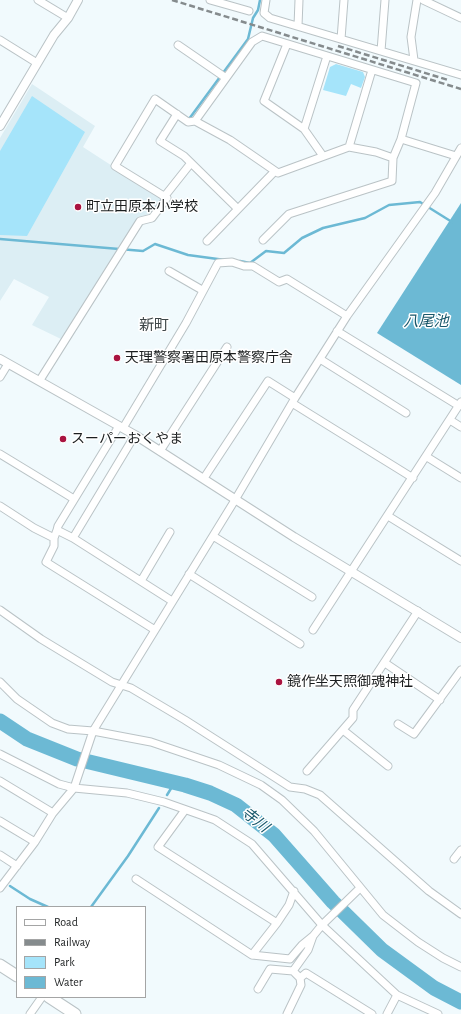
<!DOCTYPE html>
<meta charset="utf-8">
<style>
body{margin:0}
#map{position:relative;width:461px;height:1014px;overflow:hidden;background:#f1fafd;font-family:"Alegreya Sans",sans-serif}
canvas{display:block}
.legend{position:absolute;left:16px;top:906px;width:130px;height:92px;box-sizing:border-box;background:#fff;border:1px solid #a4a5a5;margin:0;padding:5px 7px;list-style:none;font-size:12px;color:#1b1e1f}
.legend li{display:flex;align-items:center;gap:8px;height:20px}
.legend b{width:20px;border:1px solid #a4a5a5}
</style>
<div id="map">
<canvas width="461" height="1014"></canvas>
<ul class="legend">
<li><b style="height:5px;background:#fff"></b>Road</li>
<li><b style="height:5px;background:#858b8d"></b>Railway</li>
<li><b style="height:11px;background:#a5e4fa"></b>Park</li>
<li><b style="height:11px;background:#6cb9d4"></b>Water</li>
</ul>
</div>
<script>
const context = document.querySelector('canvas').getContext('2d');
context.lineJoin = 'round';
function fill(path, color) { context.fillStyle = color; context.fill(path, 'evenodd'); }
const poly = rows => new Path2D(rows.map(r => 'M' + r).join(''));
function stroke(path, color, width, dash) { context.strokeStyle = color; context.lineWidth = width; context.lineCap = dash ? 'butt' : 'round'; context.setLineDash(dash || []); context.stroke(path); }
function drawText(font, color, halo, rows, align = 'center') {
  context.font = font + ' "Alegreya Sans","Noto Sans JP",sans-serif'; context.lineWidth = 3; context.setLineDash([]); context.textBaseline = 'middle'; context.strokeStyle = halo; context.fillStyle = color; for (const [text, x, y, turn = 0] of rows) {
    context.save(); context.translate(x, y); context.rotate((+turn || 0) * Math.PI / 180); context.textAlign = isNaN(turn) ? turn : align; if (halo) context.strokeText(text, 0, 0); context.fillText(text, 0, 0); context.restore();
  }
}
fill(poly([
 [32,84,95,126,83,147,160,197,161,199,150,214,138,217,61,339,32,325,49,297,14,279,0,301,0,138]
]), '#dceef4');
fill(poly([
 [336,64,363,72,365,77,361,88,351,84,346,96,323,90,330,67],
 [32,96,85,132,27,236,0,235,0,151]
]), '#a5e4fa');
fill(poly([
 [461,203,461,385,377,333]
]), '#6cb9d4');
stroke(poly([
 [189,119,248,39,253,18,258,10,260,0],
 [0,239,143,251,155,244,188,255,225,260],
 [240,261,250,263,266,251,284,253,302,238,323,228,365,218,389,205,420,202,452,222],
 [167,795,175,782],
 [10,886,30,899,48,907],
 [91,907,128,856,159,808]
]), '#6cb9d4', 2.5);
stroke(poly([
 [0,721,27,739,77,759,185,785,210,793,236,805,274,835,333,902,382,950,434,988,461,1002]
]), '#6cb9d4', 15);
const minor = poly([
 [38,0,68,18],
 [210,0,249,11],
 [266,0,264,13,270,18,461,75],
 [423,0,461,18],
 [298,26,299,0],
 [341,39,344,0],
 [0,40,37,63],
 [287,44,264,101,304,129],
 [178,45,226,78],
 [381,51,385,0],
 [414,60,411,37,417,0],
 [177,114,160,141,184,156,238,209],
 [195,121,252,42,262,36,416,83,401,139],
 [349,147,372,70],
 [323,156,304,129,327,56],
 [164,197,191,163],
 [263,240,289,214,392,181,393,158],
 [207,241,275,171],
 [169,271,202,290],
 [337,331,459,406],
 [320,359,406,413],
 [0,377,8,364],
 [40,380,140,221,152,218,167,198,115,166,155,99,188,122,195,121,230,140,278,173,349,147,376,152,393,158,401,139,456,156],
 [292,403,413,478],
 [450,420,461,427],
 [123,428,186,323,218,263,232,262,244,266,253,266,279,282,287,279,347,316],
 [160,451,227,347],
 [0,454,74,499],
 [427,457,461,478],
 [204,478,268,381,295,398],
 [0,506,34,528,54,538,57,530,73,538,172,601],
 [388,516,461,561],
 [57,530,58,526,119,426],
 [213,536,312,597],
 [54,538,54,546,46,562,155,630],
 [73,538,135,435],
 [189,574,300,644],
 [141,581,170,532],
 [0,610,41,639,112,682,131,688,185,720,290,787,305,789,320,795,429,891,461,914],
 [313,630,461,402],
 [385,663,440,700],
 [0,682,17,699,52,723,68,729,93,731,151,742,219,765,261,785,282,800,314,831,383,915,418,942,443,958,461,967],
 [398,724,414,734,461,670],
 [343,730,388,766],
 [0,754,59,784,74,788,127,793,164,802,215,820,252,844,322,925,397,995,438,1014],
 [307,771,353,718,353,710,418,611],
 [0,781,53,813],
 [185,810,158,847,277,923,289,905,294,891],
 [0,821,35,842],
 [0,855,17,866],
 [454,859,461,850],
 [136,879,252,955,290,959,302,945,313,936],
 [0,888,35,842,53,813,74,788,93,731,235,500,295,398,347,316,435,193,461,148],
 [252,955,277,923],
 [293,971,308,950,313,936,322,925,360,888],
 [300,978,306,973,372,1014],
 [258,989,270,969,293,971,300,978,301,985,287,1014],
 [30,1014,42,997],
 [387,1014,397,995]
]);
const tertiary = poly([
 [0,126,54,35,68,18,78,0],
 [0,359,135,435,294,537,461,638]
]);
const trunk = poly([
 [0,965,17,976],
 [49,997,75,1014]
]);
stroke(minor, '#bac3c6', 9);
stroke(tertiary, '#bac3c6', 10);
stroke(trunk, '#bac3c6', 13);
stroke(minor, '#fff', 7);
stroke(tertiary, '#fff', 8);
stroke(trunk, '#fff', 11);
stroke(poly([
 [172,0,461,89],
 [338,46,448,80]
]), '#858b8d', 2.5, [6, 3]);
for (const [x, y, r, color] of [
 [78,207,4,"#a91340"],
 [117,358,4,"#a91340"],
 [63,439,4,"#a91340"],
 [279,682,4,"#a91340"]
]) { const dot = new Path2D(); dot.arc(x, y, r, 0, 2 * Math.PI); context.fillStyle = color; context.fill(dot); stroke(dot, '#fff', 1.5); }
drawText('14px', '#1b1e1f', '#fff', [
 ["町立田原本小学校",86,207],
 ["天理警察署田原本警察庁舎",125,358],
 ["スーパーおくやま",71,439],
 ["鏡作坐天照御魂神社",287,682]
], 'left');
drawText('italic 15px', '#18576a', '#fff', [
 ["八尾池",426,321],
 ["寺川",255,820,38]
]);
drawText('15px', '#3e4648', '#fff', [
 ["新町",154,325]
]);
</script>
